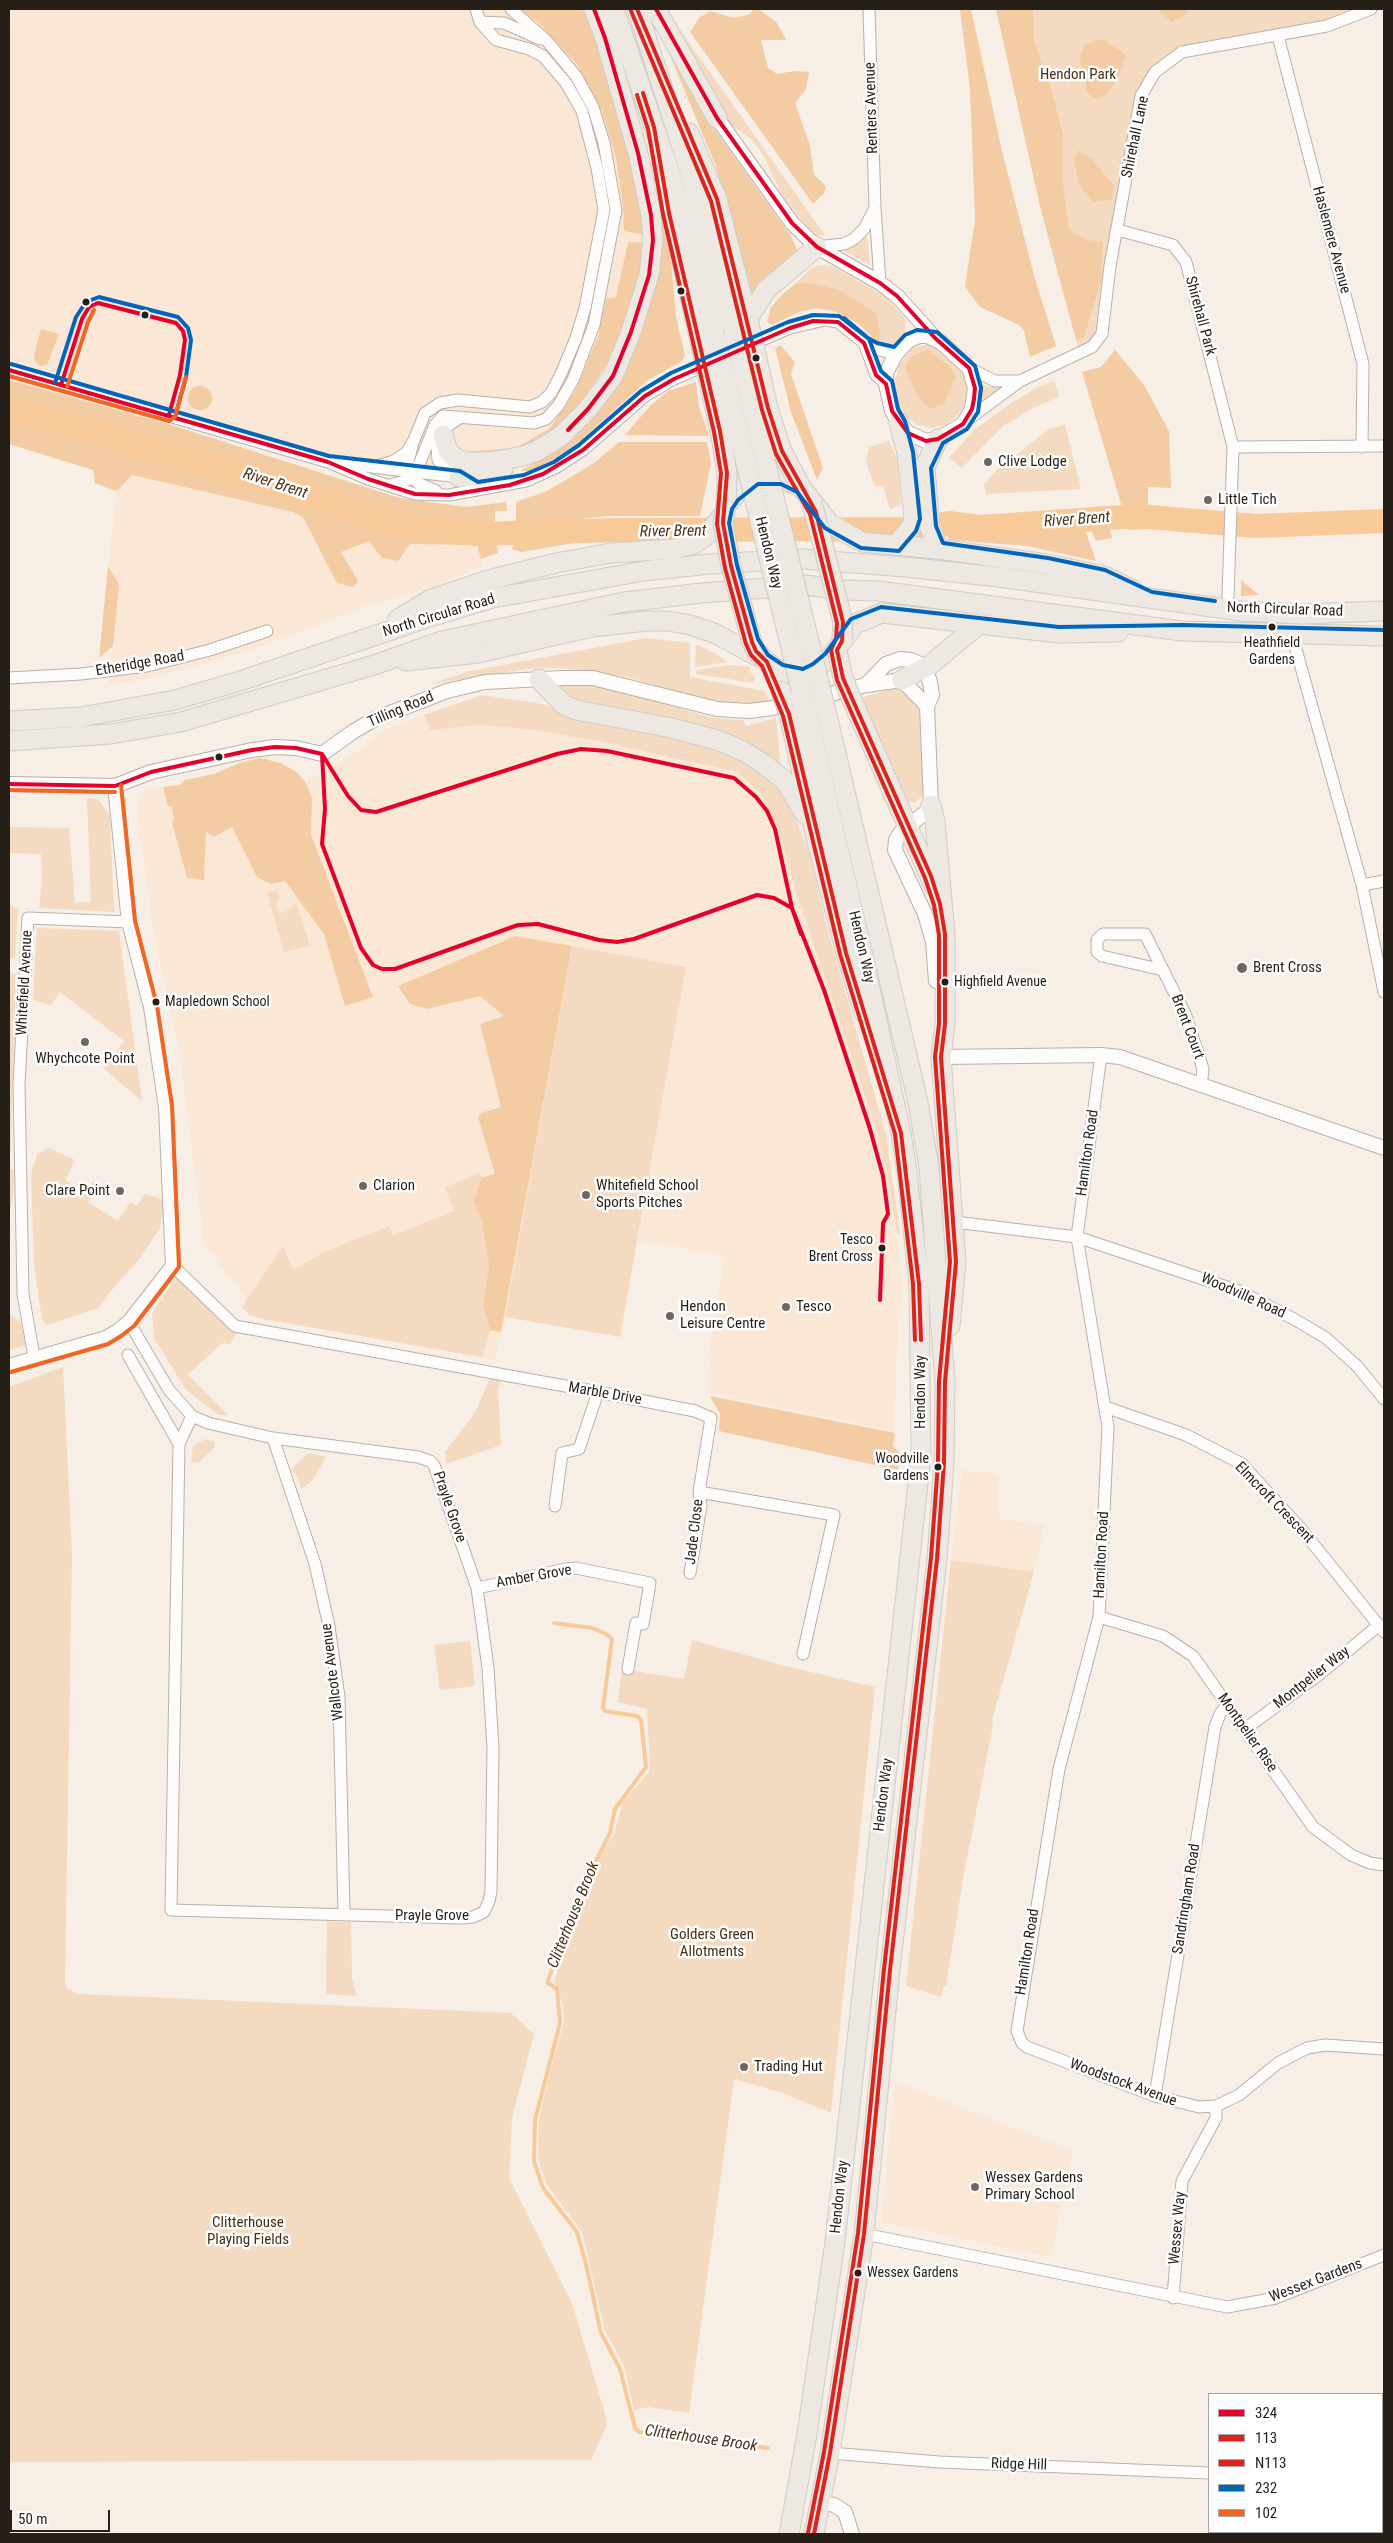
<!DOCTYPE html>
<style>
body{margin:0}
#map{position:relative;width:1393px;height:2543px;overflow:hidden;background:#f7eee5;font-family:"Roboto Condensed",sans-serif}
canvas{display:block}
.frame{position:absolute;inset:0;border:10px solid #261f17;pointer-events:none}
.legend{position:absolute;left:1208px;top:2393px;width:175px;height:140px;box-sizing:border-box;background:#fefefe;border:1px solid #a8a5a2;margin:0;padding:6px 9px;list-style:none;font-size:15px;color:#261f17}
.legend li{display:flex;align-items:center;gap:10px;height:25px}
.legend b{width:25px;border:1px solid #a8a5a2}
.scale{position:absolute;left:10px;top:2510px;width:100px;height:22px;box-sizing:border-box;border:2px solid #261f17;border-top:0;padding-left:6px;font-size:15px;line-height:18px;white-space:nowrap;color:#261f17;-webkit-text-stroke:4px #fefefe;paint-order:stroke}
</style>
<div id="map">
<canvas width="1393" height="2543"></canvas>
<div class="frame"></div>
<ul class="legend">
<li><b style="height:6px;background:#e4002b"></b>324</li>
<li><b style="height:6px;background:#dc241f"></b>113</li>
<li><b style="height:6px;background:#dc241f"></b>N113</li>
<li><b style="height:6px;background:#0065bd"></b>232</li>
<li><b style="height:6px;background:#f26522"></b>102</li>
</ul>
<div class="scale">50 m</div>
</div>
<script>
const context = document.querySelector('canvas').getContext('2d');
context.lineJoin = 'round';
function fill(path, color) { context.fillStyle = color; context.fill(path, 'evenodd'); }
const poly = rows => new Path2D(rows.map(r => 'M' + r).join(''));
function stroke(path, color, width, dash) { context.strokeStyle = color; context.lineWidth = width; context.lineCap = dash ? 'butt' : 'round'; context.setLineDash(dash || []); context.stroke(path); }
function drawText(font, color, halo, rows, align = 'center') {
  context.font = font + ' "Roboto Condensed",sans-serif'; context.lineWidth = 5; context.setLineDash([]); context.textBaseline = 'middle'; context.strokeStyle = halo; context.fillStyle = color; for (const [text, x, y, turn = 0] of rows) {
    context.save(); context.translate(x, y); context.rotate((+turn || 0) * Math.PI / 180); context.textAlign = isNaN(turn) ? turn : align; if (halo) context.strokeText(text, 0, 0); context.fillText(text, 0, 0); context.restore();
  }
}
fill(poly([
 [9,9,584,9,598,49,643,221,636,296,556,432,459,477,409,486,374,467,169,415,9,369],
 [132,475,293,512,477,545,483,565,436,586,366,606,250,650,147,679,109,684,119,584,108,566,117,491],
 [424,715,430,730,478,725,527,729,603,742,737,772,760,793,778,828,800,904,875,1126,887,1172,903,1286,898,1324,894,1431,707,1392,710,1359,708,1358,725,1255,638,1240,686,967,572,947,505,1317,495,1360,263,1319,204,1244,180,1055,152,924,137,805,144,792,153,788,180,785,185,780,214,774,240,763,260,758,281,763,298,773,306,782,361,749,385,730],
 [962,1470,999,1474,998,1509,1001,1519,1044,1525,1034,1572,951,1560],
 [895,2082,1073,2151,1051,2257,881,2222]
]), '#fae7d5');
fill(poly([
 [996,9,1365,9,1279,36,1182,53,1155,73,1141,95,1102,333,1080,353,1040,206],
 [668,13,825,235,818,236,802,221,781,193,764,156,752,140,730,124],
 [867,235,870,265,843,250,858,243],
 [819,265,832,266,886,297,905,319,905,334,900,341,888,346,879,344,880,333,795,284,810,269],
 [933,344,963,372,967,386,965,404,957,416,945,425,932,428,918,425,907,418,898,405,894,383,900,364,914,347],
 [905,367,929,409,917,396],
 [1054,381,1059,397,1035,407,1003,426,962,468,949,458,974,430,1010,404,1036,388],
 [981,384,990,387,1001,387,981,403],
 [1065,425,1081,489,986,494,984,484,997,470,1049,429],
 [889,441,898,460,901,505,890,509,883,486,875,486,866,462,869,447],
 [646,638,690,643,690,677,765,691,769,701,736,704,715,702,627,677,565,668,527,669,431,684,466,672],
 [696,644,720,656,727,662,695,667],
 [728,665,751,667,750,672,755,677,754,683,696,674,697,670],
 [550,684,593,686,613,689,713,718,743,720,746,726,776,718,781,770,761,752,576,705],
 [895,688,903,689,914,698,919,710,924,789,922,796,915,803,905,800,861,698],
 [482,695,543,704,570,715,725,748,777,780,793,811,810,856,826,924,886,1135,900,1234,897,1233,887,1173,875,1126,800,904,778,828,760,793,737,772,603,742,528,729,478,725,430,730,424,715],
 [87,798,98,799,110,816,114,912,39,908,42,878,41,854,9,853,9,827,69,828,75,903,91,902],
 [275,891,280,896,276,905,280,913,285,912,296,902,310,946,284,952,267,893],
 [9,904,18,909,15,958,9,959],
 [37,928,119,931,142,1101,104,1069,124,1041,60,992,51,1005,33,1000],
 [572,946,686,967,620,1337,505,1317],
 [9,973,16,974,11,1153,9,1152],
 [49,1148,75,1160,65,1180,85,1192,93,1181,99,1184,88,1202,118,1221,130,1202,137,1206,144,1194,165,1200,160,1228,138,1261,120,1280,98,1308,47,1325,42,1320,34,1265,31,1175,37,1154],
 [9,1169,17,1170,10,1212,9,1242],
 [480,1173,481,1178,474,1201,482,1222,489,1265,483,1306,490,1330,482,1357,263,1319,250,1315,242,1307,283,1246,293,1270,326,1251,389,1226,393,1235,454,1211,445,1187],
 [177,1276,236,1333,230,1345,222,1343,188,1375,228,1415,219,1415,186,1390,154,1338,152,1313],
 [9,1314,19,1321,25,1331,25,1345,9,1350],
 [63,1367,72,1554,65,1983,67,1988,78,1994,511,2013,534,2034,512,2118,509,2178,572,2303,606,2417,607,2424,591,2460,9,2462,9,1387],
 [490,1378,502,1380,498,1388,501,1445,446,1464,445,1452,475,1413],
 [205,1439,215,1442,215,1447,198,1463,191,1462,193,1446],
 [308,1453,326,1457,313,1480,302,1489,292,1468],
 [951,1560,1034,1572,992,1720,993,1726,964,1873,946,1986,944,1986,941,1997,906,1986],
 [692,1640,781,1665,875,1687,831,2113,780,2092,734,2079,689,2413,648,2407,634,2410,624,2365,605,2331,582,2232,547,2185,538,2160,539,2119,549,2075,564,2022,562,2002,554,1982,570,1930,590,1882,599,1859,615,1831,623,1802,649,1772,650,1767,647,1709,618,1702,622,1669,684,1679],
 [470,1641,475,1686,440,1690,434,1645],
 [327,1922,351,1922,352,1979,357,1996,326,1994]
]), '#f4dac0');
fill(poly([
 [520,9,582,9,589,22,623,125,649,236,624,231,623,206,616,158,602,111,577,64,540,24],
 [754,9,759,9,777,23,786,40,761,40,768,68,777,74,794,71,809,72,806,89,795,103,810,146,814,175,826,186,824,193,813,204,690,32,699,18,710,11,734,18,750,14],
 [960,9,971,9,1002,151,1035,279,1056,346,1030,357,1024,331,1019,325,980,307,965,287,975,219,970,89],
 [996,9,1033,9,1034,40,1051,88,1063,135,1063,185,1069,230,1088,240,1103,242,1101,281,1084,337,1076,340,1040,206],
 [1157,9,1187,9,1188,13,1172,22],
 [1102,39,1126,55,1119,75,1106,95,1095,99,1087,92,1080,58,1084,45],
 [669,53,705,116,792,238,798,252,769,274,752,295,715,164],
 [1079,150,1092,159,1114,186,1111,200,1092,202,1079,185,1074,159],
 [651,192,657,193,670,250,676,317,685,355,682,361,648,380,580,441,554,459,530,471,521,471,563,445,632,346],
 [628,242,648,243,645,268,616,351,575,411,563,427,516,450,464,456,464,452,516,448,550,428,576,390,598,336,606,299,616,297],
 [810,283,839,290,876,313,880,333,879,344,858,323,834,311,816,308,799,312,772,325,767,322,771,307,783,294,795,284],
 [41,329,59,334,47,365,40,366,35,361,34,355],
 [780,345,795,362,791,374,823,468,817,480,791,412,775,348],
 [928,350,949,366,956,376,944,404,929,409,917,396,905,367,912,356],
 [1115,350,1144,385,1169,431,1171,488,1148,487,1148,510,1136,511,1121,504,1082,372,1101,367],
 [9,380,168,424,400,498,466,507,506,502,507,511,495,511,495,529,403,521,211,457,9,402],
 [696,382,699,407,709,436,625,435,650,406,668,391],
 '188 398a12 12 0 1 1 24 0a12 12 0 1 1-24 0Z',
 [9,415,239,479,399,530,496,536,498,553,481,559,477,545,410,544,398,561,382,558,369,541,341,552,358,581,353,587,337,583,303,517,293,512,132,475,117,491,95,483,93,470,9,444],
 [619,442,707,442,711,463,700,516,607,516,516,526,516,502,547,491,594,463],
 [1243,513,1283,517,1384,516,1384,529,1242,531],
 [1108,522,1112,538,1096,541,1088,523],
 [1083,524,1096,561,1027,546,949,540,946,531,978,534,1006,528],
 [516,535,552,538,579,542,522,552,512,549],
 [108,566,119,584,113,646,99,658],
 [1241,580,1259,595,1241,596],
 [260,758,281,763,298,773,305,782,312,797,311,835,373,997,345,1006,324,934,285,881,271,884,257,877,232,827,214,837,206,832,204,880,187,878,172,822,174,819,172,807,168,806,163,787,180,785,185,780,214,774,240,763],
 [515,936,572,946,501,1332,490,1330,483,1306,489,1265,482,1222,474,1201,481,1178,495,1174,478,1117,481,1113,501,1107,480,1024,504,1016,480,996,427,1009,410,1004,398,986],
 [710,1396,895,1433,893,1446,901,1454,898,1470,719,1431,720,1414]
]), '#f3cca4');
fill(poly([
 [1121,504,1136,511,1222,517,1219,533,1174,527,1129,530]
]), '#f9ca99');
stroke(poly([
 [554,1623,592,1628,606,1634,612,1639,603,1708,605,1711,637,1716,641,1720,646,1767,615,1809,610,1833,586,1881,548,1980,548,1983,557,1989,560,2023,535,2120,534,2161,543,2188,577,2232,586,2264,601,2333,620,2369,635,2428,639,2432,768,2448]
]), '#f9ca99', 4);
stroke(poly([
 [9,408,240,473,401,526,476,534,618,530,921,529,949,523,981,527,1136,516,1256,526,1384,521]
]), '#f9ca99', 24);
const minor = poly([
 [869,9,875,208,880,283],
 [480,22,504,23,540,39],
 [1278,36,1363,364,1362,447],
 [1118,230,1173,245,1186,262,1233,447,1228,596],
 [817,247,844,244,854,239,864,229,875,208],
 [864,343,876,375,886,384],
 [748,346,790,328,825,320,838,322,864,343,875,349,896,354],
 [969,368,995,381,1020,381],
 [9,370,328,462,459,477,463,479],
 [966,421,1020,381,1092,347,1102,334,1110,266,1141,96,1155,72,1182,52,1327,26,1371,9],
 [412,447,408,461,410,472,418,483,436,491],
 [1233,447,1384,446],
 [328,462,368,479,415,494,449,495,526,481,557,467,583,450,645,396,674,379,711,363],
 [374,467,394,461,407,452,414,440,425,413,440,403,458,400,530,407,542,402,551,393,561,374,576,338,585,308,604,210,597,168,582,111,566,83,543,56,529,49,496,40,480,22,476,9],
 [453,476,438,460,437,449,446,427,461,417],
 [390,485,408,480,416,472,435,425,443,416,534,423,546,419,558,406,573,380,594,325,616,210,604,143,593,107,576,76,547,41,511,9],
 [1292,635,1362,885,1384,992],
 [9,678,81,674,147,666,210,650,267,631],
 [1362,885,1384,881],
 [1163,970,1102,956,1097,952,1097,940,1103,934,1145,934,1186,1016,1203,1069,1201,1086],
 [1101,1055,1077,1237,1108,1427,1099,1617,1059,1769,1017,2031,1022,2043,1027,2047,1155,2096,1199,2107,1216,2106,1239,2095,1278,2063,1307,2048,1325,2045,1384,2049],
 [955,1222,1077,1237,1239,1291,1294,1319,1326,1338,1357,1366,1384,1399],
 [173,1266,235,1326,598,1392,695,1411,711,1418,699,1492,834,1515,803,1654],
 [129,1322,169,1390,192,1416,208,1423,273,1438,418,1457,430,1461,434,1465,477,1588,488,1668,493,1748,491,1891,489,1901,484,1912,473,1917,460,1918,171,1910,179,1444,192,1416],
 [128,1355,179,1444],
 [34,1357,23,1294,19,1084,28,918,129,922],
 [1105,1407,1186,1435,1242,1464,1302,1530,1384,1632],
 [273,1438,315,1564,329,1626,339,1697,344,1914],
 [555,1506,562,1453,579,1449,598,1392],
 [690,1573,701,1505,699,1492],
 [477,1588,566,1569,576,1568,650,1583,643,1624,636,1623,628,1669],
 [1099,1617,1163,1636,1193,1656,1313,1827,1351,1855,1370,1863,1384,1865],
 [1245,1729,1321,1673,1379,1625],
 [1155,2096,1215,1727,1220,1714,1227,1705],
 [864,2234,1227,2307,1276,2298,1384,2255],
 [1173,2298,1182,2181,1216,2118,1216,2106],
 [830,2453,939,2462,1209,2473],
 [1382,2479,1384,2479]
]);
const tertiary = poly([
 [717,118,792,223,817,247,880,283,897,296,935,338],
 [919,336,927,336,942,343,969,368,975,388,972,409,963,424,938,439,926,441,908,433,899,423,892,411,886,384,886,373,896,354,909,340,919,336],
 [866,685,886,664,900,659,911,660,920,664,927,673,930,682,932,695,927,706,931,805,925,813,901,832,896,840,895,850,925,914,933,942,936,981],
 [831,694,866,685,902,680,927,706],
 [9,784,115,786,151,772,252,750,275,747,296,748,322,754,354,731,377,718,447,691,485,682,563,678,593,678,717,709,749,711,773,708],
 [940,1047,941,1057,1101,1055,1120,1057,1384,1148],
 [9,1366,106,1338,118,1331,129,1322,173,1266,166,1107,151,1007,129,922,115,786],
 [821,2502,834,2505,845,2512,852,2534]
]);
const trunk = poly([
 [614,9,681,206,714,332],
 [637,9,700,203,734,333],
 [656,9,717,118],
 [689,133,717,199,752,336],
 [664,182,698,332],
 [748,319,766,290,817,247],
 [443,435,448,451,455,458,466,462,491,462,523,456,537,451,561,436,588,409,613,376,631,332,649,275,653,240,651,215,638,153,605,38,594,9],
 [459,477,477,476,503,469],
 [896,545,911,527,914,518,907,453,899,423],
 [938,549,930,527,925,467,938,439],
 [397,620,429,600,488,580,556,563,611,553,674,549,694,544,708,534,725,512,726,506,742,487,756,478,769,477,782,478,801,487,829,523,862,542,938,549,1047,564,1104,576,1133,590],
 [406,661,478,653,592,627,647,621,668,621,690,625,714,633,763,659],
 [767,662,780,671,793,675,805,675,830,658,855,624,882,613,1059,633,1118,632],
 [539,679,564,705,576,710,672,728,720,741,743,751,764,764,785,781,805,814],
 [902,680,930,665,978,625],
 [852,700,934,886],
 [789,714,816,838,846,953,864,1013],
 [9,721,81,717,175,700,240,681,430,617,493,598,644,571,710,564,803,559,905,567,999,577,1241,611,1302,614,1384,611],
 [9,741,111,734,181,722,374,665,442,641,624,602,702,593,806,585,842,590,879,591,1182,631,1384,636],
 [931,805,935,821,945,934,945,1024,941,1057,956,1262,950,1326],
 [789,2534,807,2434,835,2242,921,1456,919,1284,907,1172,901,1133,862,951,807,714],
 [814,2534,830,2453,864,2234,890,1970,937,1559,944,1463,945,1382,929,1167,918,1102,826,711]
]);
stroke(minor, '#b9b1aa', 13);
stroke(tertiary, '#b9b1aa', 16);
stroke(trunk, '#d0ccc7', 21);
stroke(minor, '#fefcfb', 11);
stroke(tertiary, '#fefcfb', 14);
stroke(trunk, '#eee8e2', 19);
const trunkBridge = poly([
 [698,332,720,431,727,473,726,506],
 [714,332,807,714],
 [734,333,826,711],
 [752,336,768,408,782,451,801,487],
 [812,503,843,622,842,641],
 [725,512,723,523,731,566,752,642,756,651,767,662],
 [837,650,843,678,852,700],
 [781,692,789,714]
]);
stroke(trunkBridge, '#d0ccc7', 21, []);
stroke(trunkBridge, '#eee8e2', 19);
stroke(poly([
 [9,370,328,462,368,479,415,494,449,495,510,485,543,474,583,450,645,396,674,379,790,328,813,321,838,322,864,343,876,375,886,384,892,411,908,433,926,441,938,439,963,424,972,409,974,399,975,388,969,368,935,338,897,296,880,283,817,247,792,223,717,118,656,9],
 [61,385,82,319,89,307,98,303,176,323,183,331,185,340,180,375,169,415],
 [568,430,588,409,613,376,631,332,649,275,653,240,651,215,638,153,605,38,594,9],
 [322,754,325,809,322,844,361,948,373,965,382,969,395,969,518,925,538,924,599,940,617,942,634,939,757,895,774,898,792,908,824,990,870,1129,883,1176,888,1214,883,1223,882,1254],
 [322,754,348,796,361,810,376,812,557,754,581,749,607,751,734,778,756,797,767,811,775,829,792,908,801,934],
 [9,784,115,786,151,772,252,750,275,747,296,748,322,754],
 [880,1300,883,1223,887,1216]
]), '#e4002b', 4);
stroke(poly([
 [637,9,717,199,768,408,782,451,816,512,843,622,842,641,837,650,843,678,931,876,940,904,945,934,945,1024,941,1057,956,1262,945,1382,944,1463,937,1559,890,1970,864,2234,830,2453,814,2534],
 [643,93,654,127,669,213,720,431,727,473,723,523,731,566,752,642,756,651,767,662,789,714,846,953,901,1133,919,1284,921,1340]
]), '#dc241f', 4);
stroke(poly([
 [631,11,711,201,762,410,776,454,810,514,837,623,836,639,831,650,837,680,925,878,934,905,939,935,939,1024,935,1057,950,1262,939,1381,938,1463,931,1558,884,1969,858,2233,824,2452,808,2533],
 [637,95,648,129,663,214,714,432,721,473,717,524,725,568,746,644,751,655,762,666,783,716,840,954,895,1134,913,1284,915,1340]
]), '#dc241f', 4);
stroke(poly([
 [844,318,868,338,877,343,894,347,905,335,917,330,937,332,975,366,981,388,978,412,967,429,943,443,931,468,936,526,943,543,1048,558,1105,570,1152,592,1215,601],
 [11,364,329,456,460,471,478,482,524,475,554,462,579,445,641,391,671,373,788,322,813,315,839,316,869,339,881,371,892,381,898,409,905,421,913,452,920,519,916,531,899,551,861,548,825,528,797,492,781,484,758,484,738,500,732,509,729,523,737,565,758,639,768,655,783,665,803,669,813,664,825,654,851,619,881,607,1059,627,1182,625,1384,630],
 [55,383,76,317,86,302,99,297,178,317,188,328,191,340,186,377,175,417]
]), '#0065bd', 4);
stroke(poly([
 [9,376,169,421,175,417,186,377],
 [67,387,88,322,94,310],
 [9,790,115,792],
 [11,1372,108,1344,121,1336,134,1326,179,1267,172,1106,157,1006,135,921,121,785]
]), '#f26522', 4);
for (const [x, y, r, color] of [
 [681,291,4.5,"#261f17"],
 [86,302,4.5,"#261f17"],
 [145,315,4.5,"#261f17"],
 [756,358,4.5,"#261f17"],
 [988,462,5,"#6f675f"],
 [1208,500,5,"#6f675f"],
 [1272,627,4.5,"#261f17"],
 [219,757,4.5,"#261f17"],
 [1242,968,6,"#6f675f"],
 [945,982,4.5,"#261f17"],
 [156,1002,4.5,"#261f17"],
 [85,1042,5,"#6f675f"],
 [363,1186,5,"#6f675f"],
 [120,1191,5,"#6f675f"],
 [586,1195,5,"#6f675f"],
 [882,1248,4.5,"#261f17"],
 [786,1307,5,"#6f675f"],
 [670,1316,5,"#6f675f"],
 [938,1467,4.5,"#261f17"],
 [744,2067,5,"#6f675f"],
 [975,2187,5,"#6f675f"],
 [858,2273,4.5,"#261f17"]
]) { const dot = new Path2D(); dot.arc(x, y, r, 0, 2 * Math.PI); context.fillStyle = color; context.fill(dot); stroke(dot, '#fefefe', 2); }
drawText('14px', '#261f17', '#fefefe', [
 ["Heathfield",1272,643,"center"],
 ["Gardens",1272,660,"center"],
 ["Highfield Avenue",954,982],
 ["Mapledown School",165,1002],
 ["Tesco",873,1240,"right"],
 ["Brent Cross",873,1257,"right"],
 ["Woodville",929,1459,"right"],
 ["Gardens",929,1476,"right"],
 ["Wessex Gardens",867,2273]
], 'left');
drawText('15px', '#482e12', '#fefefe', [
 ["Hendon Park",1078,75],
 ["Golders Green",712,1935],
 ["Allotments",712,1952],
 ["Clitterhouse",248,2223],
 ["Playing Fields",248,2240]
]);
drawText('15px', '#261f17', '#fefefe', [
 ["Renters Avenue",872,108,-92],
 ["Shirehall Lane",1136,137,-78],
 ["Haslemere Avenue",1331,240,75],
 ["Shirehall Park",1200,316,75],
 ["Hendon Way",768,553,76],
 ["North Circular Road",1285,610,2],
 ["North Circular Road",439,616,-17],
 ["Etheridge Road",140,664,-10],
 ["Tilling Road",401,710,-23],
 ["Hendon Way",861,947,77],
 ["Whitefield Avenue",25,983,-87],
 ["Brent Court",1187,1027,69],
 ["Hamilton Road",1088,1153,-82],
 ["Woodville Road",1243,1296,24],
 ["Hendon Way",921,1392,-90],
 ["Marble Drive",605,1394,10],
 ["Elmcroft Crescent",1274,1503,46],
 ["Prayle Grove",449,1507,71],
 ["Jade Close",695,1532,-83],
 ["Hamilton Road",1102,1555,-87],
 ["Amber Grove",534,1577,-10],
 ["Wallcote Avenue",333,1672,-97],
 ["Montpelier Way",1312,1678,-38],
 ["Montpelier Rise",1247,1733,55],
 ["Hendon Way",884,1795,-83],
 ["Sandringham Road",1187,1899,-81],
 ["Prayle Grove",432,1916],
 ["Hamilton Road",1028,1952,-81],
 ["Woodstock Avenue",1123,2083,20],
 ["Hendon Way",840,2197,-84],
 ["Wessex Way",1178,2228,-85],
 ["Wessex Gardens",1316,2281,-21],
 ["Ridge Hill",1019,2465,2]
]);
drawText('15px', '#261f17', '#fefefe', [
 ["Clive Lodge",998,462],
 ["Little Tich",1218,500],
 ["Brent Cross",1253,968],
 ["Whychcote Point",85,1059,"center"],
 ["Clarion",373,1186],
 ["Whitefield School",596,1186],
 ["Sports Pitches",596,1203],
 ["Clare Point",110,1191,"right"],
 ["Hendon",680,1307],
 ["Leisure Centre",680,1324],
 ["Tesco",796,1307],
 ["Trading Hut",754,2067],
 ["Wessex Gardens",985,2178],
 ["Primary School",985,2195]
], 'left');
drawText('italic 16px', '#4d3317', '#fefefe', [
 ["River Brent",275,484,18],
 ["River Brent",1077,520,-4],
 ["River Brent",673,532,-1],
 ["Clitterhouse Brook",574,1915,-68],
 ["Clitterhouse Brook",701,2439,8]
]);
</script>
